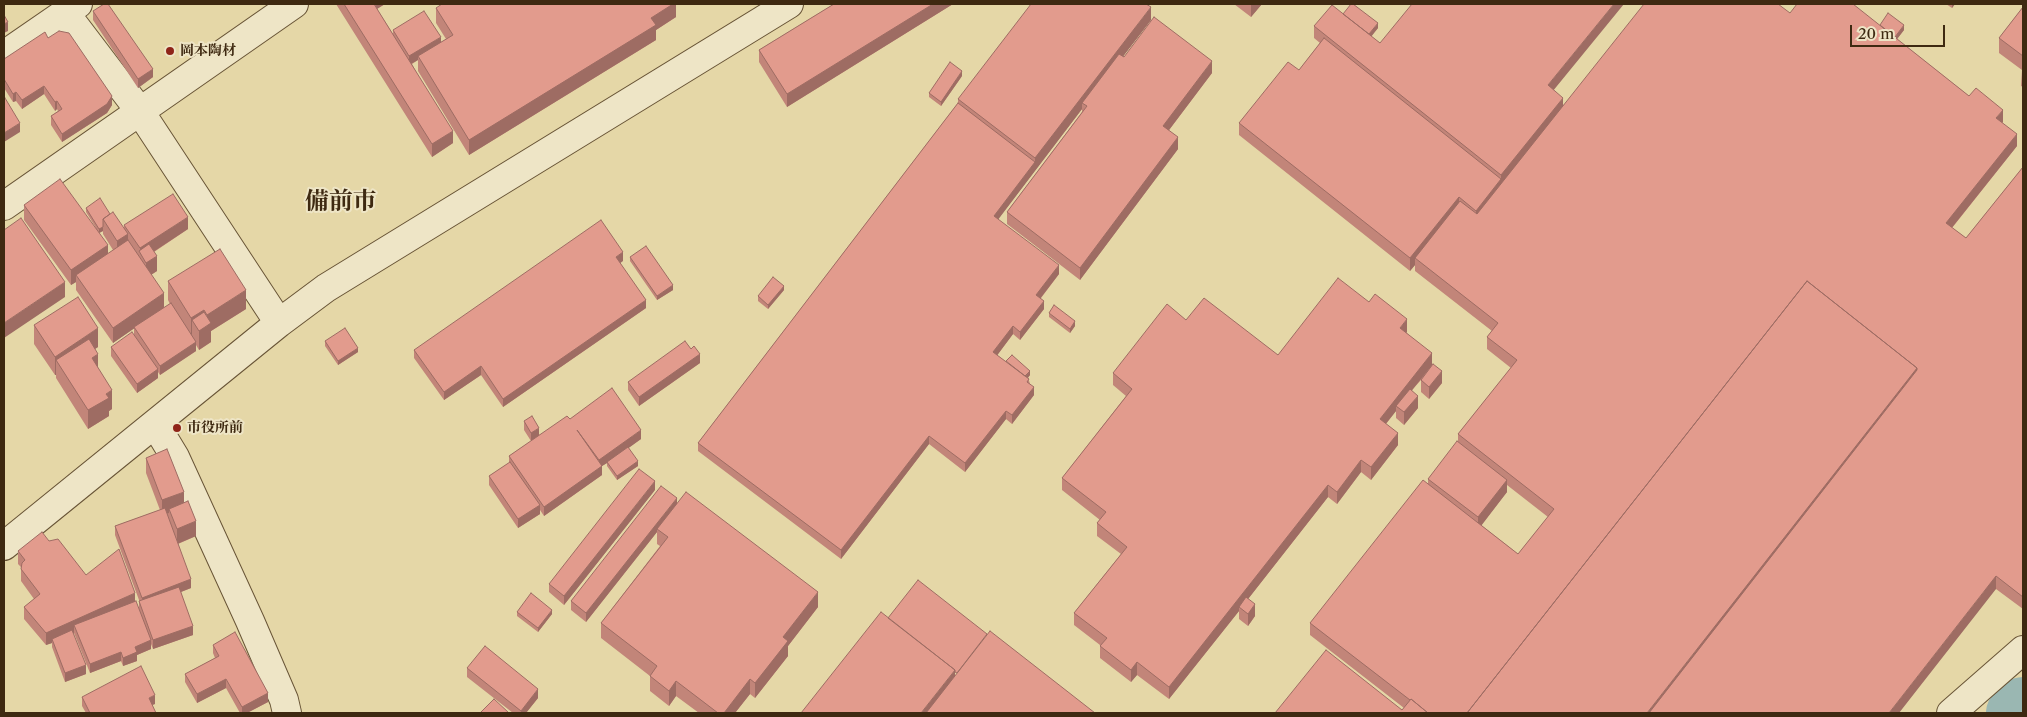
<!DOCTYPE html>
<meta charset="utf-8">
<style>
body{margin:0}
#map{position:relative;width:2027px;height:717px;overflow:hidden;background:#e5d7a7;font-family:"Libre Caslon Text",serif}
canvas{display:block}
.frame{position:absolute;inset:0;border:5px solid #3e2911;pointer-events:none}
.scale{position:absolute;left:1850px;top:25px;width:95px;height:22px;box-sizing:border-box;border:2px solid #3e2911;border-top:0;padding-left:6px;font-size:15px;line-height:18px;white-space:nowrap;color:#3e2911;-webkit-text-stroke:4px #eee5c6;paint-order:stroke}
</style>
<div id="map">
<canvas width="2027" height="717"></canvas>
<div class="frame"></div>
<div class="scale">20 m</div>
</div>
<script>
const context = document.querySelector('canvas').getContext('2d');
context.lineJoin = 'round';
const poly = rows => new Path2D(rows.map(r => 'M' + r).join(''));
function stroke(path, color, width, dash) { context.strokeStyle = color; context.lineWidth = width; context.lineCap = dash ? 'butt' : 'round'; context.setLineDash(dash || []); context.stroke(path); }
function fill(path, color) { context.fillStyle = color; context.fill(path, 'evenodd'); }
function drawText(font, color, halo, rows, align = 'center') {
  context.font = font + ' "Libre Caslon Text","Noto Serif JP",serif'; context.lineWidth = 4; context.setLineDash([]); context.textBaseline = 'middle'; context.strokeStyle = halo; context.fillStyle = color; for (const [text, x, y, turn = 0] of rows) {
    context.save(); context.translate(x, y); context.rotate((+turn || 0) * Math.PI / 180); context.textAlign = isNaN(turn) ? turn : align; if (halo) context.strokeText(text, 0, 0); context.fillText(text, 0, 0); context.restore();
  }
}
stroke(poly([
 [2015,713,2023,706]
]), '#9ab7b2', 58);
const minor = poly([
 [66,14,139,110,279,323],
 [4,55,78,4],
 [4,206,294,4],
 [155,424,175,457,250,621,284,700,287,713],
 [4,546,279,323,326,288,789,4],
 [1951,713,2023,650]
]);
stroke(minor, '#685436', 30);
stroke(minor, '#eee5c6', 28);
fill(poly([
 [336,4,385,4,377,9,393,34,393,30,441,42,446,39,436,23,436,8,676,4,676,17,656,30,656,40,469,155,418,71,418,60,412,64,453,143,432,157],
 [834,4,953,4,787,107,759,62,759,50],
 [1234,4,1262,4,1251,17],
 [1946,4,1955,4,1952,8],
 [2023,7,2023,87,2021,86,2022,70,1999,53,1999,38],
 [93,11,153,77,138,88,93,20],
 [1790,13,1880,25,1904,30,1897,39,1969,96,2003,122,2002,123,2017,146,1952,228,1966,238,2023,167,2023,609,1996,589,1402,710,1404,708,1310,635,1310,623,1428,484,1428,479,1458,441,1458,434,1511,368,1487,349,1487,337,1492,331,1415,271,1415,265,1410,271,1239,135,1239,123,1299,70,1320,43,1314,38,1314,26,1343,14,1378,28,1371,36,1380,43,1554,90,1563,105],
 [1507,485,1548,517,1518,554,1481,525,1507,492],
 [1151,20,1123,56,1212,73,1169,130,1178,149,1080,280,1007,224,1007,212,1082,112,1082,109,998,219,1059,274,1041,298,1044,309,1020,340,1013,334,997,355,1006,362,1030,375,1028,378,1034,395,1012,424,1006,419,965,472,929,444,841,559,698,451,698,443,958,103,958,99],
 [48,38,112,105,107,113,62,142,51,125,51,116,58,111,57,109,55,111,44,94,22,109,16,101,13,102,4,88,4,59],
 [962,76,941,106,929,97,929,93],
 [24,205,96,228,86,212,86,208,110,214,124,229,124,225,188,229,154,252,157,271,151,275,164,308,170,304,168,300,168,281,246,309,211,331,211,342,199,350,196,345,196,351,160,375,158,372,158,378,137,393,111,356,111,347,134,335,134,328,113,343,76,290,76,282,71,285,24,220],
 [103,231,103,234,113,250,108,254,99,233],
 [630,257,673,290,657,300,630,261],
 [623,261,620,263,646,308,503,407,481,375,444,400,414,358,414,350],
 [784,290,768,309,758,301,758,296],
 [1369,302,1407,332,1406,332,1432,364,1442,383,1429,399,1421,392,1421,380,1412,390,1418,408,1404,425,1396,418,1396,411,1386,424,1398,445,1371,480,1361,472,1337,504,1328,497,1248,599,1255,616,1248,626,1239,619,1239,611,1169,699,1137,675,1131,682,1100,658,1100,645,1074,625,1074,613,1121,554,1097,536,1097,523,1100,520,1062,490,1062,478,1126,396,1113,385,1113,373,1186,320,1278,355],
 [1049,313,1075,326,1070,333,1049,317],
 [34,325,98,347,95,349,98,368,112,409,109,411,109,416,88,429,56,378,56,375,55,375,34,344],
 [325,341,358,352,338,365,325,346],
 [691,349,700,363,639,406,628,390,628,382],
 [570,419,641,439,628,448,638,466,617,480,607,466,607,463,602,466,602,475,544,516,540,510,540,514,518,528,489,485,489,476,509,463,509,456,531,441,524,430,524,421,539,435],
 [146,458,184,502,196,536,178,544,191,588,181,592,193,635,153,649,151,644,151,649,137,655,137,661,123,666,121,661,90,673,74,633,73,633,86,674,65,682,52,647,52,643,46,645,24,619,24,607,34,599,21,581,21,567,18,564,18,551,49,541,86,575,135,601,139,609,139,600,115,535,115,526,160,510,146,473],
 [655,490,564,605,549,592,549,584],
 [677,503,818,607,788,646,788,656,755,698,750,694,735,713,699,713,676,696,669,706,650,691,650,676,601,638,601,623,660,546,657,544,657,532,586,622,571,610,571,601],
 [517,612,552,614,538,632,517,616],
 [213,645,268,702,247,713,240,713,226,688,197,703,185,682,185,674,215,658,213,653],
 [467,668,538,698,526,713,513,713,467,677],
 [82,697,155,704,152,705,156,713,86,713,82,706]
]), '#c28579');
fill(poly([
 [378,4,385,4,375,10,375,6],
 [673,4,676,4,676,17,656,30,656,40,469,155,469,140,651,18],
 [933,4,953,4,787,107,787,94],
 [1252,4,1262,4,1251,17,1251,5],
 [1614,4,1624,4,1548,97,1548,85],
 [1952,4,1955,4,1952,8],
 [1151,7,1151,20,1086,105,1082,103,1082,109,994,225,994,216,1035,162,1035,158],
 [8,22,8,31,4,33,4,24],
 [1378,23,1378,28,1367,42,1367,37],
 [1904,25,1904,30,1894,43,1894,39],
 [441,37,441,45,418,56,418,60,409,65,409,56],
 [1212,61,1212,73,1163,138,1163,126],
 [153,69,153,77,138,88,138,79],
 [962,71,962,76,941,106,941,102],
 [44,86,44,94,22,109,22,100],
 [16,92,16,101,13,102,13,94],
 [112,96,112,105,107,113,62,142,62,134],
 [1563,98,1563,110,1476,223,1476,211,1501,179,1501,175],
 [57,101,57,109,55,111,55,102],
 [2003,110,2003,122,1996,130,1996,118],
 [20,123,20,132,4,142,4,133],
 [453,131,453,143,432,157,432,144],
 [2017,134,2017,146,1946,235,1946,223],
 [1178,137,1178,149,1080,280,1080,268],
 [5,152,5,161,4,162,4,153],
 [1459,197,1459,210,1415,258,1415,265,1410,271,1410,258],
 [188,217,188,229,144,258,140,253,140,248],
 [103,227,103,231,99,233,99,229],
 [128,234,128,249,117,256,117,241],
 [108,245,108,260,76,275,76,282,71,285,71,270],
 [623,252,623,261,616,266,616,257],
 [157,256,157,271,146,278,146,263],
 [1059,265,1059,274,1036,304,1036,295],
 [65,282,65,297,4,338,4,323],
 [673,285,673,290,657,300,657,296],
 [784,286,784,290,768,309,768,305],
 [246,290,246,309,211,331,211,342,199,350,199,331,192,320,192,336,191,337,191,318,204,310,204,328,207,326,207,315],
 [164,293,164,308,113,343,113,328],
 [646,300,646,308,503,407,503,399],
 [1044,301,1044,309,1020,340,1020,332],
 [1407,319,1407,332,1400,340,1400,328],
 [1075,321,1075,326,1070,333,1070,329],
 [1013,326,1013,334,993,361,993,352],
 [98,328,98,347,63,370,56,360,56,375,55,375,55,357],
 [196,342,196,351,160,375,160,366],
 [358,348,358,352,338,365,338,361],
 [1432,353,1432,365,1398,408,1396,406,1396,411,1380,431,1380,419],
 [98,354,98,373,92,358],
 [700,354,700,363,639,406,639,397],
 [481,366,481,375,444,400,444,392],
 [1917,368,1917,383,1658,713,1647,713],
 [158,369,158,378,137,393,137,384],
 [1030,371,1030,375,1025,381,1025,377],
 [1442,371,1442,383,1429,399,1429,387],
 [1034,387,1034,395,1012,424,1012,415],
 [112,390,112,409,109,411,109,416,88,429,88,410,106,394],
 [1418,396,1418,408,1404,425,1404,412],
 [1006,411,1006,419,965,472,965,463],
 [539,428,539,436,531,442,531,433],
 [641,430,641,439,608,463,607,462,607,463,602,466,602,475,544,516,544,507,599,468,599,460],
 [1398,433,1398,445,1371,480,1371,467],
 [929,436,929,444,841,559,841,550],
 [1361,460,1361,472,1337,504,1337,492],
 [638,461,638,466,617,480,617,476],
 [1507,480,1507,492,1478,530,1478,517],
 [655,481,655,490,564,605,564,596],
 [1328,485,1328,497,1241,608,1239,607,1239,611,1169,699,1169,687],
 [184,492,184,507,169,509,169,513,162,515,162,500],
 [677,498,677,507,657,529,657,532,586,622,586,613],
 [540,505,540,514,518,528,518,519],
 [196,521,196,536,177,544,177,529],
 [1996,576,1996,589,1899,713,1889,713],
 [191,579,191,588,142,607,142,598],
 [818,592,818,607,788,646,788,656,755,698,755,683,783,637],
 [135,593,135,605,74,625,74,633,53,642,52,639,52,643,46,645,46,633],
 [1255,604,1255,616,1248,626,1248,614],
 [552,610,552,614,538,632,538,628],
 [193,626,193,635,153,649,153,640],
 [151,640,151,649,137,655,137,661,123,666,123,658,135,647],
 [121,652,121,661,90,673,90,664],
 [1137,662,1137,675,1131,682,1131,670],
 [86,665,86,674,65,682,65,673],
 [955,670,955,685,933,713,921,713],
 [226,679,226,688,197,703,197,694],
 [750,679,750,694,735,713,724,713],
 [676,681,676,696,669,706,669,691],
 [538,689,538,698,526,713,521,713,521,711],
 [268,693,268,702,247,713,242,713,242,707],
 [155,695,155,704,149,706,149,698]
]), '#9e6c63');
const building = poly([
 [104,4,108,4,153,69,138,79,93,11,104,4],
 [344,4,374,4,453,131,432,144,344,4],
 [442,4,673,4,651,18,656,25,469,140,418,56,453,35,436,8,442,4],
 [834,4,933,4,787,94,759,50,834,4],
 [1031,4,1146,4,1151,7,1035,158,958,99,1031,4],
 [1351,4,1353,4,1378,23,1369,34,1343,14,1351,4],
 [1412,4,1614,4,1548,85,1563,98,1501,175,1314,26,1332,5,1380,43,1412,4],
 [1644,4,1778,4,1790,13,1797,4,1853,4,1969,96,1976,88,2003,110,1996,118,2017,134,1946,223,1966,238,2023,167,2023,597,1996,576,1889,713,1649,713,1917,370,1917,368,1807,281,1467,713,1428,713,1411,699,1410,700,1310,623,1423,480,1518,554,1554,509,1458,434,1517,360,1487,337,1498,323,1415,258,1460,201,1477,214,1644,4],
 [2023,7,2023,56,1999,38,2023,7],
 [424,11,441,37,409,56,393,30,424,11],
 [1888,13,1904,25,1895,37,1880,25,1888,13],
 [4,15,8,22,4,24,4,15],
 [1154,17,1212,61,1163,126,1178,137,1080,268,1007,212,1087,106,1082,103,1119,54,1124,57,1154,17],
 [59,31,69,33,112,96,107,104,62,134,51,116,62,109,57,101,55,102,44,86,22,100,16,92,13,94,4,79,4,59,45,32,48,38,59,31],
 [1324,38,1501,179,1476,211,1459,197,1410,258,1239,123,1288,62,1299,70,1324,38],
 [950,62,962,71,941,102,929,93,950,62],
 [5,98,20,123,4,133,4,99,5,98],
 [958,103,1035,162,994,216,1059,265,1036,295,1044,301,1020,332,1013,326,993,352,1029,379,1027,382,1034,387,1012,415,1006,411,965,463,929,436,841,550,698,443,958,103],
 [60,179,108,245,71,270,24,205,60,179],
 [173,194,188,217,140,248,124,225,173,194],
 [100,198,110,214,103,219,103,227,99,229,86,208,100,198],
 [113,212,128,234,117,241,103,219,113,212],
 [21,218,65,282,4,323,4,230,21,218],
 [601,220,623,252,616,257,646,300,503,399,481,366,444,392,414,350,601,220],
 [128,240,164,293,113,328,76,275,128,240],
 [149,244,157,256,146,263,139,251,149,244],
 [646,246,673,285,657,296,630,257,646,246],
 [220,249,246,290,207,315,204,310,191,318,168,281,220,249],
 [773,277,784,286,768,305,758,296,773,277],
 [1338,278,1369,302,1375,294,1407,319,1400,328,1432,353,1380,419,1398,433,1371,467,1361,460,1337,492,1328,485,1169,687,1137,662,1131,670,1100,646,1107,638,1074,613,1127,547,1097,523,1106,512,1062,478,1132,389,1113,373,1167,304,1186,320,1204,298,1278,355,1338,278],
 [1807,281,1917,368,1647,713,1467,713,1807,281],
 [78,297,98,328,55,357,34,325,78,297],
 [171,303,196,342,160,366,134,327,171,303],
 [1054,305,1075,321,1070,329,1049,313,1054,305],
 [204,312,211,323,199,331,192,320,204,312],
 [345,328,358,348,338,361,325,341,345,328],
 [132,332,158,369,137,384,111,347,132,332],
 [89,339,98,354,92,358,112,390,106,394,109,398,88,410,56,360,89,339],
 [685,341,691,349,694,346,700,354,639,397,628,382,685,341],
 [1012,355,1030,371,1025,376,1006,361,1012,355],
 [1433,364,1442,371,1429,387,1421,380,1433,364],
 [612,388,641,430,599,460,577,430,602,466,544,507,509,456,567,416,570,419,612,388],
 [1410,389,1418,396,1404,412,1396,406,1410,389],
 [532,416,539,428,531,433,524,421,532,416],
 [1457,441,1507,480,1478,517,1428,479,1457,441],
 [628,447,638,461,617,476,607,462,628,447],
 [167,449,184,492,162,500,146,458,167,449],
 [510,462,540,505,518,519,489,476,510,462],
 [639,469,655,481,564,596,549,584,639,469],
 [661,486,677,498,586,613,571,601,661,486],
 [686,492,818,592,783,637,788,641,755,683,750,679,724,713,718,713,676,681,669,691,650,676,657,666,601,623,668,537,657,529,686,492],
 [188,501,196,521,177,529,169,509,188,501],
 [165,508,191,579,142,598,115,526,165,508],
 [42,532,49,541,58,539,86,575,119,549,135,593,46,633,24,607,40,594,21,569,22,563,25,560,18,551,42,532],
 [918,580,987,634,957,673,955,672,955,670,888,618,918,580],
 [179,587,193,626,153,640,139,601,179,587],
 [531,593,552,610,538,628,517,612,531,593],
 [1246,597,1255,604,1248,614,1239,607,1246,597],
 [136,601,151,640,135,647,137,652,123,658,121,652,90,664,74,625,136,601],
 [881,612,955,670,921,713,801,713,881,612],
 [72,630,86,665,65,673,52,639,72,630],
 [990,631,1095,713,926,713,990,631],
 [235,632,268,693,242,707,226,679,197,694,185,674,219,656,213,645,235,632],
 [485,646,538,689,521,711,467,668,485,646],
 [1326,650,1402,710,1411,699,1428,713,1275,713,1326,650],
 [141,666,155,695,149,698,156,713,90,713,82,697,141,666],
 [494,699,509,713,480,713,494,699]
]);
fill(building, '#e29b8d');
stroke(building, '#9e6c63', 1);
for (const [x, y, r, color] of [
 [170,51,5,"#8f2418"],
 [177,428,5,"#8f2418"]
]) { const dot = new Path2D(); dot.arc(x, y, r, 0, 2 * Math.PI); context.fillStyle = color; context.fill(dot); stroke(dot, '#eee5c6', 2); }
drawText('bold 14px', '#3e2911', '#eee5c6', [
 ["岡本陶材",180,51],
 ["市役所前",187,428]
], 'left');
drawText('bold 24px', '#3e2911', '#eee5c6', [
 ["備前市",341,202]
]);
</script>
